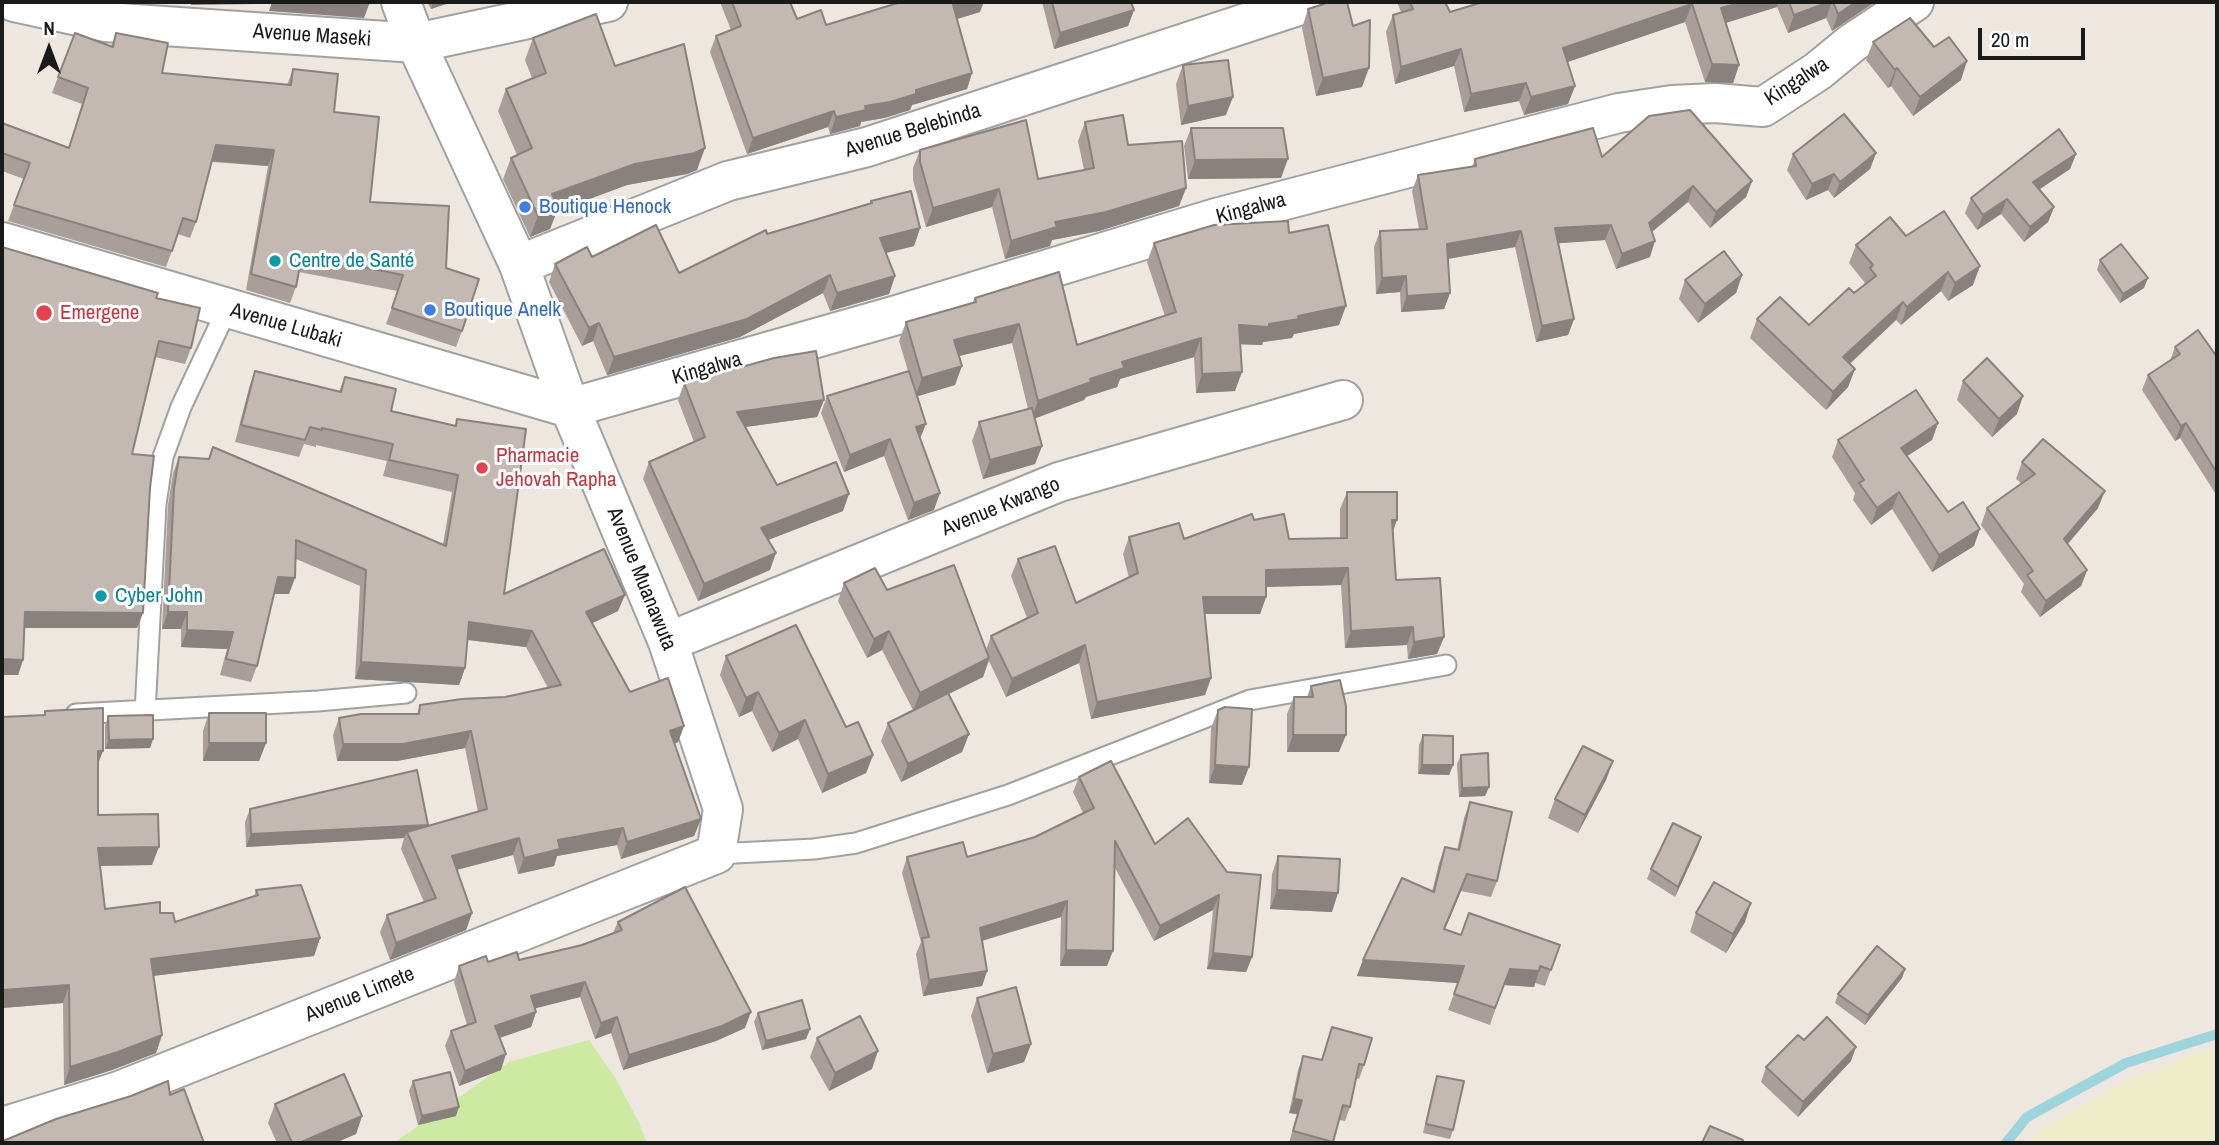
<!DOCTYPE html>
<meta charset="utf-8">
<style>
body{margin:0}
#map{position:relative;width:2219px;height:1145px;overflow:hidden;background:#ede7df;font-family:"Archivo Narrow",sans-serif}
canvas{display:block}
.frame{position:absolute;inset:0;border:4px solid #1a1a1a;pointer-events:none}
.north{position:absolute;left:14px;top:14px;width:70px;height:70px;-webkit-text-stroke:5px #fff;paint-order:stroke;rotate:0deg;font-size:19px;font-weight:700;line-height:28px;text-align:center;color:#1a1a1a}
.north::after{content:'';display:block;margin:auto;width:24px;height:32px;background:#1a1a1a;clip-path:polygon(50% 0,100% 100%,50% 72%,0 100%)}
.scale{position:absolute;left:1978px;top:28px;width:107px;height:32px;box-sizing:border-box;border:4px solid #1a1a1a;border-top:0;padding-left:9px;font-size:21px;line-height:24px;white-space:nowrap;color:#1a1a1a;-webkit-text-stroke:5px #fff;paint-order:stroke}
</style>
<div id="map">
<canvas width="2219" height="1145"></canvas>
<div class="frame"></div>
<div class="north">N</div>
<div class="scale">20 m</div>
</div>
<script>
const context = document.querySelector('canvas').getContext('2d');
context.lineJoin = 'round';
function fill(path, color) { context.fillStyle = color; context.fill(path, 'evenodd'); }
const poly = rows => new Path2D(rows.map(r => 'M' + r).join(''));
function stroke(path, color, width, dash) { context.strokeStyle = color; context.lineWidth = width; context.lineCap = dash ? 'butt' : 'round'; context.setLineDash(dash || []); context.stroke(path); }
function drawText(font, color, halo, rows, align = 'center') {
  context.font = font + ' "Archivo Narrow",sans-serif'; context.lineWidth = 6; context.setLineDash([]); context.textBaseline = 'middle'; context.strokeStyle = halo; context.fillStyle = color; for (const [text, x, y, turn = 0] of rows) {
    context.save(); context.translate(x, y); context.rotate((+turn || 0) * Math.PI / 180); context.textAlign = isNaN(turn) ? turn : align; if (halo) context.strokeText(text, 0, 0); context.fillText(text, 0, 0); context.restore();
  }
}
fill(poly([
 [2217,1046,2217,1143,2029,1143,2040,1130,2126,1081]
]), '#edecc9');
fill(poly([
 [589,1040,616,1079,639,1123,647,1143,394,1143,509,1062]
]), '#cceaa2');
stroke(poly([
 [2006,1143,2027,1117,2126,1063,2217,1034]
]), '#9ed4dc', 10);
const lane = poly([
 [145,712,156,504,163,457,181,407,227,309],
 [76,714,318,701,406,693],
 [716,854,814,849,856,843,1008,795,1250,700,1446,665]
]);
const street = poly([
 [14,2,105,22,416,43,608,2],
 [2,242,570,408,897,315,1216,218,1619,113,1672,105,1715,103,1763,107,1818,71,1852,43,1914,2],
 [519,265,728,181,867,147,1310,2],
 [668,642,1059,482,1343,400],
 [2,1127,119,1091,716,854,723,809,668,642,570,408,519,265,416,43,401,2]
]);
stroke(lane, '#a1a1a1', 23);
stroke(street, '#a1a1a1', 42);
stroke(lane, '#fff', 19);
stroke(street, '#fff', 38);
fill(poly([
 [427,2,452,2,431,9],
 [720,2,790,2,797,19,826,25,980,12,957,19,972,73,967,89,912,105,910,110,884,118,861,122,860,126,830,134,828,127,747,154,710,52,716,36,731,30],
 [1042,2,1131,2,1134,10,1128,26,1054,49],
 [1397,2,1445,2,1450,12,1483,2,1875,2,1832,31,1826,18,1788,33,1777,7,1726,23,1739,65,1733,83,1705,82,1685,22,1567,62,1575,86,1568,104,1524,115,1519,101,1464,112,1454,66,1395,84,1386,32,1393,15,1401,12],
 [1308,9,1362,87,1316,96,1302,28],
 [116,33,162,73,287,85,293,69,334,112,370,202,446,268,462,331,456,347,386,324,398,291,299,272,296,287,290,303,246,290,268,166,212,162,196,222,190,238,178,234,166,267,8,221,24,179,2,171,2,123,69,148,82,104,52,93,58,77,111,46],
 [533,38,615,66,697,170,687,174,627,185,557,211,550,229,530,237,503,179,511,158,517,155,498,111,506,89,532,78,525,60],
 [1873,42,1961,80,1913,116,1891,86,1888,88,1866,60],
 [1183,65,1226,115,1181,125,1176,84],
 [1085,122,1128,145,1186,188,1179,206,1099,231,1052,240,1050,246,1005,259,992,207,926,227,913,180,913,168,920,150,1038,179,1084,170,1078,141],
 [1191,128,1281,178,1188,179,1184,146],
 [1876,153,1870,169,1834,198,1828,190,1806,200,1787,170,1793,154],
 [2076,154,2070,169,2039,189,2054,207,2048,222,2024,242,2001,214,1977,230,1965,213,1971,198],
 [1602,157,1752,181,1746,197,1710,228,1688,202,1652,232,1650,257,1616,269,1605,240,1558,243,1574,319,1568,335,1536,342,1515,247,1448,259,1450,293,1444,309,1401,312,1400,292,1376,294,1374,247,1380,231,1419,229,1412,191,1418,175,1472,167,1475,159],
 [871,201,920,228,914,246,886,253,895,276,889,294,830,311,823,293,740,337,607,375,593,341,582,346,549,282,555,264,592,257,679,273,767,234,870,203],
 [1289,233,1339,325,1294,334,1292,338,1263,342,1262,345,1240,344,1235,391,1196,393,1194,357,1120,379,1117,387,1086,397,1084,400,1035,418,1042,446,1035,464,983,479,972,441,979,422,1028,409,1012,343,959,356,955,385,917,396,920,439,934,510,908,520,884,456,844,472,821,413,827,396,908,371,899,341,906,322,973,302,975,298,1077,345,1165,316,1147,262,1154,243],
 [1906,236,1973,285,1948,301,1941,291,1901,325,1896,320,1850,364,1855,369,1848,387,1826,410,1750,338,1757,319,1809,325,1864,285,1865,283,1849,263,1856,245],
 [2,247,156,298,191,348,185,364,155,357,132,454,150,488,137,628,24,628,23,660,18,675,2,675],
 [2100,260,2144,288,2120,303,2097,270],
 [1742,275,1736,293,1698,323,1679,299,1685,280],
 [2175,347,2217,357,2217,496,2180,438,2175,441,2142,390,2148,375,2170,361],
 [255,371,339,392,345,377,391,411,455,426,457,419,504,594,618,611,592,623,630,692,684,726,678,742,674,744,701,819,694,836,621,859,617,845,557,856,554,866,518,874,513,855,456,870,472,913,466,930,390,960,380,932,387,915,424,902,401,849,404,838,246,847,245,822,250,809,427,826,478,812,465,748,397,761,337,761,333,735,339,718,417,714,420,705,505,697,548,688,526,647,467,640,465,668,459,685,355,679,360,586,296,559,289,594,274,594,257,666,251,682,220,675,227,649,181,647,181,629,162,629,168,505,173,473,179,457,443,544,452,492,383,476,387,461,316,445,316,447,304,444,299,457,235,442,249,388],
 [1963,381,2017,414,1992,437,1957,400],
 [684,383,824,400,817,417,745,427,777,485,843,511,768,540,770,570,698,601,643,479,649,462,694,442,678,400],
 [1938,423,1932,440,1907,456,1974,546,1932,572,1892,509,1871,525,1853,500,1855,493,1832,457,1838,440],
 [2022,462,2098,508,2068,544,2087,570,2081,586,2040,617,2021,592,2024,584,1981,525,1987,508,2021,483,2016,479],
 [1347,492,1393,530,1396,580,1444,637,1437,654,1408,659,1407,645,1345,648,1341,585,1266,587,1266,597,1260,614,1204,614,1211,678,1205,695,1091,719,1079,663,1006,697,989,661,983,677,949,694,969,734,962,752,901,782,881,741,888,723,913,710,882,650,867,658,838,601,844,583,887,590,986,650,991,636,1027,618,1011,576,1018,559,1076,603,1129,578,1123,554,1129,537,1184,539,1254,520,1289,539,1340,538,1340,509],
 [726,656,846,727,873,755,866,773,822,793,798,739,772,752,752,711,739,717,720,675],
 [1311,686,1339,752,1287,752,1287,714,1294,697,1307,697],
 [1218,710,1242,785,1209,783,1211,728],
 [45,711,98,762,98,815,152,865,100,866,105,909,160,913,175,922,254,897,256,890,320,938,314,956,153,976,162,1035,156,1053,112,1070,64,1085,63,1003,2,1008,2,717,44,716],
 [209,713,266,743,259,761,203,761,203,731],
 [108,716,153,739,150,748,105,749,105,726],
 [1423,735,1453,765,1449,775,1418,774,1419,745],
 [1461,755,1489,787,1485,796,1459,797,1457,764],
 [1613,761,1606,780,1578,833,1548,818,1555,799],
 [1079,777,1155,844,1188,818,1252,957,1246,972,1207,969,1213,910,1154,941,1114,866,1107,966,1060,966,1061,917,982,941,987,971,982,986,923,996,916,954,921,942,902,873,907,857,967,857,1035,837,1083,813,1073,792],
 [1470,802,1497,881,1491,897,1461,891,1445,929,1461,935,1560,945,1545,986,1535,983,1534,987,1504,985,1490,1025,1448,1010,1458,983,1357,976,1363,960,1432,892,1439,863,1445,847,1457,850,1464,818],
 [1701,837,1675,897,1647,879,1651,869],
 [1278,856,1332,912,1270,909,1272,874],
 [1696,913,1745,922,1726,953,1690,932],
 [618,922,745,1028,716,1041,623,1070,611,1033,595,1039,580,997,535,1008,536,1012,531,1027,500,1038,501,1070,459,1086,445,1046,451,1031,467,1025,454,982,459,966,488,962,519,960,582,945,613,933],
 [1905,969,1902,978,1865,1025,1835,1003,1838,994],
 [977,998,1031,1044,1024,1062,987,1073,971,1016],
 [758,1013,810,1029,806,1039,762,1050,754,1022],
 [1332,1027,1364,1065,1359,1079,1356,1078,1350,1107,1345,1121,1339,1120,1332,1143,1289,1143,1297,1114,1289,1113,1298,1070,1303,1056,1321,1060],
 [817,1038,872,1069,829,1091,810,1057],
 [1804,1040,1851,1061,1798,1117,1761,1082,1766,1067],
 [1437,1076,1453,1130,1450,1139,1423,1133,1434,1085],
 [413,1081,456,1116,418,1125,409,1091],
 [275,1104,362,1116,356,1134,335,1143,277,1143,268,1123]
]), '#a99e9a');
fill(poly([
 [192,2,256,2,256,4,191,5],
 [272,2,370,2,364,18,269,11],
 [433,2,452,2,431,9],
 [966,2,984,2,980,12,947,22,953,5],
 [1743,2,1779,2,1777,7,1715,26,1721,8],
 [1829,2,1832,2,1826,18,1788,33,1794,15],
 [1856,2,1875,2,1832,31,1838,14],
 [1692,4,1685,22,1556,66,1563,48],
 [1134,10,1128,26,1054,49,1060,33],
 [1461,49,1454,66,1395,84,1401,67],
 [1967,61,1961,80,1913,116,1920,97],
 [1712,64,1739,65,1733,83,1705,82],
 [1369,68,1362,87,1316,96,1323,78],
 [1897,68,1891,86,1888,88,1895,70],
 [972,73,967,89,912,105,910,110,884,118,861,122,860,126,830,134,836,117,865,106,916,90],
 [1526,83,1519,101,1464,112,1471,94],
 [1575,86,1568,104,1524,115,1531,97],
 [1233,97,1226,115,1181,125,1188,106],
 [834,111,828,127,747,154,753,138],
 [216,145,274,150,268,166,210,161],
 [705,148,697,170,687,174,627,185,557,211,550,229,530,237,538,216,552,194,635,164],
 [1876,153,1870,169,1834,198,1840,182],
 [2076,154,2070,169,2028,197,2033,182],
 [1288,159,1281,178,1188,179,1195,160],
 [1834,174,1828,190,1806,200,1812,184],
 [1752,181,1746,197,1710,228,1716,212],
 [1693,186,1688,202,1643,239,1649,223],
 [1186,188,1179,206,1099,231,1052,240,1050,246,1005,259,1011,241,1055,222],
 [999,189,992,207,926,227,933,208],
 [2007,199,2001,214,1977,230,1983,215],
 [2054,207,2048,222,2024,242,2030,227],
 [1611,225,1605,240,1549,244,1555,228],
 [920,228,914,246,873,256,880,238],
 [1521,231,1515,247,1441,260,1447,244],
 [1655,241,1650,257,1616,269,1622,254],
 [1980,266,1973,285,1948,301,1955,283],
 [1948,272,1941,291,1901,325,1907,307],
 [830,275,823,293,740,337,607,375,614,357],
 [1742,275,1736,293,1698,323,1705,304],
 [895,276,889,294,830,311,837,293],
 [1406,276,1400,292,1376,294,1382,278],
 [2148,278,2144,288,2120,303,2123,294],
 [1450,293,1444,309,1401,312,1407,296],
 [1903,302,1896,320,1836,376,1843,357],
 [1346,306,1339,325,1294,334,1292,338,1263,342,1262,345,1232,344,1239,325,1269,324,1298,316],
 [1574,319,1568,335,1536,342,1542,326],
 [599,323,593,341,582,346,589,328],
 [1019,324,1012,343,947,359,954,340],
 [1201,338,1194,357,1120,379,1117,387,1086,397,1084,400,1031,420,1038,401,1090,379,1122,362],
 [962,366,955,385,915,397,922,378],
 [1855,369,1848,387,1826,410,1833,392],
 [1242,372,1235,391,1196,393,1202,374],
 [2023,396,2017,414,1992,437,1999,419],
 [824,400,817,417,731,429,737,412],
 [1938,423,1932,440,1895,464,1901,448],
 [2186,423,2180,438,2175,441,2181,426],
 [926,424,919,441,916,427],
 [890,439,884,456,844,472,850,455],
 [1042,446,1035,464,983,479,990,460],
 [2105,491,2098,508,2058,555,2064,539],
 [1899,492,1892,509,1871,525,1877,508],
 [940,493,934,510,908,520,914,503],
 [849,494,843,511,755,545,761,528],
 [1392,520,1397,520,1391,537],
 [1980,529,1974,546,1932,572,1939,555],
 [776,553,770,570,698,601,704,584],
 [1348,568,1341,585,1260,587,1266,570],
 [2087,570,2081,586,2040,617,2046,601],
 [278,577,295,578,289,594,272,594],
 [625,595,618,611,580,629,586,612],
 [1203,597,1266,597,1260,614,1196,614],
 [25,612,143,613,137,628,19,628],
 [168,612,187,612,181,629,162,629],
 [469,622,532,631,526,647,462,639],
 [1413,627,1407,645,1345,648,1351,631],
 [187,630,233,632,227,649,181,647],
 [889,631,882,650,867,658,874,639],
 [1444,637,1437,654,1408,659,1414,642],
 [1085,645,1079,663,1006,697,1012,679],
 [989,658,983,677,913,711,920,693],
 [2,659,23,660,18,675,2,675],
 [361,662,465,668,459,685,355,679],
 [1211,678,1205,695,1091,719,1097,702],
 [758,692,752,711,739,717,746,698],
 [805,720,798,739,772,752,779,733],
 [684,726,678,742,664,748,670,731],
 [471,731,465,748,397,761,337,761,343,744],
 [969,734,962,752,901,782,908,764],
 [1293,735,1346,735,1339,752,1287,752],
 [153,739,150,748,105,749,109,740],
 [209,743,266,743,259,761,203,761],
 [98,751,103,751,96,769],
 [873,755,866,773,822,793,828,774],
 [1613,761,1606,780,1578,833,1585,815],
 [1215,765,1249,767,1242,785,1209,783],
 [1422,765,1453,765,1449,775,1418,774],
 [1489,787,1485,796,1459,797,1462,788],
 [701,819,694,836,621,859,627,842],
 [428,825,423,837,407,832,404,838,246,847,251,834],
 [623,828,617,845,557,856,554,866,518,874,524,858,558,840],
 [1701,837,1698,847,1675,897,1678,887],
 [519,838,513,855,445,873,452,856],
 [159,847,152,865,91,866,98,848],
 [1467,874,1461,891,1438,945,1444,929],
 [1277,890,1338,893,1332,912,1270,909],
 [1219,895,1213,910,1154,941,1160,926],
 [1067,901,1061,917,974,943,980,928],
 [1751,903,1745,922,1726,953,1733,934],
 [472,913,466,930,390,960,396,943],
 [320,938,314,956,144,977,151,959],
 [1066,950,1113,951,1107,966,1060,966],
 [1213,953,1252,957,1246,972,1207,969],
 [1363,960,1464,966,1458,983,1357,976],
 [1510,969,1539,971,1534,987,1504,985],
 [1905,969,1902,978,1865,1025,1868,1015],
 [987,971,982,986,923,996,929,980],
 [585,982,580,997,525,1011,531,996],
 [69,985,63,1003,2,1008,3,990],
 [536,1012,531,1027,490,1041,495,1026],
 [751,1012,745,1028,716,1041,623,1070,629,1055],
 [617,1017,611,1033,595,1039,601,1023],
 [810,1029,806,1039,762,1050,766,1041],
 [162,1035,156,1053,112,1070,64,1085,70,1067],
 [1031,1044,1024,1062,987,1073,993,1054],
 [1856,1047,1851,1061,1798,1117,1803,1102],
 [878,1051,872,1069,829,1091,835,1073],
 [506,1054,501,1070,459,1086,465,1071],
 [1294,1099,1302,1100,1297,1114,1289,1113],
 [459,1107,456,1116,418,1125,422,1116],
 [362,1116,356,1134,335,1143,299,1143]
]), '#89817d');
const building = poly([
 [732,2,790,2,797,19,821,10,826,25,901,2,966,2,953,5,972,73,916,90,916,94,890,102,865,106,866,110,836,117,834,111,753,138,716,36,741,26,732,2],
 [1052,2,1131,2,1134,10,1060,33,1052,2],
 [1327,2,1347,2,1353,26,1370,20,1369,68,1323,78,1308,9,1324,4,1327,2],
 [1410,2,1445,2,1450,12,1483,2,1743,2,1721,8,1739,65,1712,64,1692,4,1563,48,1575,86,1531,97,1526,83,1471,94,1461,49,1401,67,1393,15,1413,9,1410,2],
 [1789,2,1829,2,1794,15,1789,2],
 [1833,2,1856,2,1838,14,1833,2],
 [596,14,615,66,684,44,705,148,695,153,635,164,552,194,558,207,538,216,511,158,532,148,506,89,546,73,533,38,596,14],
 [1910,18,1934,47,1949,37,1967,61,1920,97,1897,68,1895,70,1873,42,1910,18],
 [75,33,113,47,116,33,168,43,162,73,291,85,293,69,338,74,334,112,379,117,370,202,449,206,446,268,479,279,462,331,392,308,403,275,302,255,296,287,251,274,274,150,216,145,196,222,183,218,172,251,14,205,30,163,2,153,2,123,69,148,88,88,58,77,75,33],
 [1228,60,1233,97,1188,106,1183,65,1228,60],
 [1690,110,1752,181,1716,212,1693,186,1649,223,1655,241,1622,254,1611,225,1555,228,1574,319,1542,326,1521,231,1447,244,1450,293,1407,296,1406,276,1382,278,1380,231,1427,229,1418,175,1476,166,1475,159,1593,128,1602,157,1649,116,1690,110],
 [1844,114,1876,153,1840,182,1834,174,1812,184,1793,154,1844,114],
 [1123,115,1128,145,1182,141,1186,188,1106,212,1055,222,1057,227,1011,241,999,189,933,208,920,162,920,150,1026,120,1038,179,1094,168,1085,122,1123,115],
 [1191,128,1283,128,1288,159,1195,160,1191,128],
 [2059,129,2076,154,2033,182,2054,207,2030,227,2007,199,1983,215,1971,198,2059,129],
 [911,191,920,228,880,238,895,276,837,293,830,275,747,319,614,357,599,323,589,328,555,264,587,247,592,257,656,225,679,273,766,230,767,234,872,203,871,201,911,191],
 [1944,211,1980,266,1955,283,1948,272,1907,307,1903,302,1843,357,1855,369,1833,392,1757,319,1780,297,1809,325,1849,288,1854,293,1876,276,1870,268,1873,265,1856,245,1890,217,1906,236,1944,211],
 [1288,221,1289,233,1328,225,1346,306,1298,316,1299,319,1269,324,1269,327,1239,325,1242,372,1202,374,1201,338,1122,362,1124,368,1090,379,1091,382,1038,401,1019,324,954,340,962,366,922,378,906,322,976,302,975,298,1059,272,1077,345,1176,312,1154,243,1214,225,1288,221],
 [2121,244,2148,278,2123,294,2100,260,2121,244],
 [2,247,158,293,156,298,200,308,191,348,159,341,132,454,154,456,150,488,143,613,25,612,23,660,2,659,2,247],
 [1724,251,1742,275,1705,304,1685,280,1724,251],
 [2198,330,2217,357,2217,473,2186,423,2181,426,2148,375,2180,354,2175,347,2198,330],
 [816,351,824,400,737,412,777,485,836,462,849,494,761,528,776,553,704,584,649,462,705,437,684,383,774,358,816,351],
 [1987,358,2023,396,1999,419,1963,381,1987,358],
 [255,371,341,392,345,377,396,389,391,411,456,426,457,419,526,429,504,594,604,549,625,595,586,612,630,692,668,678,684,726,670,731,701,819,627,842,623,828,558,840,560,849,524,858,519,838,452,856,472,913,396,943,387,915,436,898,407,832,487,809,471,731,403,744,343,744,339,718,361,714,419,714,420,705,462,699,505,697,561,685,532,631,469,622,465,668,361,662,366,570,296,540,295,578,278,577,257,666,226,659,233,632,187,630,187,612,168,612,174,488,179,457,209,459,213,447,446,546,458,475,389,460,393,444,322,428,322,430,310,427,305,440,241,425,255,371],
 [909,371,926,424,916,427,940,493,914,503,890,439,850,455,827,396,909,371],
 [1916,390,1938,423,1901,448,1948,512,1963,502,1980,529,1939,555,1899,492,1877,508,1859,483,1864,480,1838,440,1916,390],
 [1032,408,1042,446,990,460,979,422,1032,408],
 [2043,439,2105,491,2064,539,2087,570,2046,601,2027,575,2033,571,1987,508,2035,474,2022,462,2043,439],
 [1347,492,1397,492,1397,520,1392,520,1396,580,1440,578,1444,637,1414,642,1413,627,1351,631,1348,568,1266,570,1266,597,1203,597,1211,678,1097,702,1085,645,1012,679,991,636,1038,613,1018,559,1055,546,1076,603,1138,573,1129,537,1179,523,1184,539,1252,514,1254,520,1284,514,1289,539,1347,538,1347,492],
 [954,565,989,658,920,693,889,631,874,639,844,583,875,568,887,590,954,565],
 [796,625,846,727,858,722,873,755,828,774,805,720,779,733,758,692,746,698,726,656,796,625],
 [1340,680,1346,706,1346,735,1293,735,1294,697,1313,697,1311,686,1340,680],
 [948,693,969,734,908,764,888,723,948,693],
 [1225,707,1252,709,1249,767,1215,765,1218,710,1225,707],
 [103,708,103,751,98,751,98,815,158,814,159,847,98,848,105,909,160,902,160,913,173,913,175,922,258,895,256,890,301,885,320,938,151,959,162,1035,118,1052,70,1067,69,985,3,990,4,1002,2,1003,2,717,45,715,45,711,103,708],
 [209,713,266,713,266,743,209,743,209,713],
 [153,715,153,739,109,740,108,716,153,715],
 [1423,735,1453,736,1453,765,1422,765,1423,735],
 [1583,746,1613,761,1585,815,1555,799,1583,746],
 [1488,753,1489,787,1462,788,1461,755,1488,753],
 [1111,761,1155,844,1188,818,1227,872,1261,875,1252,957,1213,953,1219,895,1160,926,1115,841,1113,951,1066,950,1067,901,980,928,987,971,929,980,922,938,929,937,907,857,963,842,967,857,1035,837,1094,808,1079,777,1111,761],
 [417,770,428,825,251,834,250,809,417,770],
 [1470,802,1512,812,1497,881,1467,874,1444,929,1461,935,1469,913,1560,945,1551,970,1540,966,1539,971,1510,969,1495,1008,1454,994,1464,966,1363,960,1402,878,1434,892,1445,847,1459,850,1470,802],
 [1673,823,1701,837,1678,887,1651,869,1673,823],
 [1278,856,1340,859,1338,893,1277,890,1278,856],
 [1714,882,1751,903,1733,934,1696,913,1714,882],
 [685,887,751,1012,722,1026,629,1055,617,1017,601,1023,585,982,531,996,536,1012,495,1026,506,1054,465,1071,451,1031,476,1022,459,966,486,956,488,962,517,952,519,960,582,945,622,930,618,922,685,887],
 [1877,946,1905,969,1868,1015,1838,994,1877,946],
 [1016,987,1031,1044,993,1054,977,998,1016,987],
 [802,1000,810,1029,766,1041,758,1013,802,1000],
 [860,1016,878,1051,835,1073,817,1038,860,1016],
 [1827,1017,1856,1047,1803,1102,1766,1067,1798,1035,1804,1040,1827,1017],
 [1332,1027,1372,1038,1364,1065,1359,1064,1350,1107,1343,1105,1333,1142,1293,1131,1302,1100,1294,1099,1303,1056,1322,1060,1332,1027],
 [450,1072,459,1107,422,1116,413,1081,450,1072],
 [344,1074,362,1116,299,1143,292,1143,275,1104,344,1074],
 [1437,1076,1464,1081,1453,1130,1426,1124,1437,1076],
 [168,1081,170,1095,184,1089,204,1143,2,1143,2,1138,3,1137,3,1141,56,1119,131,1096,168,1081],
 [1710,1126,1743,1140,1742,1143,1702,1143,1710,1126]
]);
fill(building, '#c4b8b3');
stroke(building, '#89817d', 2);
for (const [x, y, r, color] of [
 [525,207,7,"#3f7fe0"],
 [275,261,7,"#0f9aa8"],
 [430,310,7,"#3f7fe0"],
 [44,313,9,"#e0444e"],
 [482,468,7,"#e0444e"],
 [101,596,7,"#0f9aa8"]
]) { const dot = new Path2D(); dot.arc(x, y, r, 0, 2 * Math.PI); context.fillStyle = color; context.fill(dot); stroke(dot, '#fff', 2.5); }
drawText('21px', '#1a1a1a', '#fff', [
 ["Avenue Maseki",312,36,4],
 ["Kingalwa",1797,82,-33],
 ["Avenue Belebinda",913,131,-17],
 ["Kingalwa",1251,209,-15],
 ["Avenue Lubaki",286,326,16],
 ["Kingalwa",707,369,-16],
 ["Avenue Kwango",1001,507,-22],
 ["Avenue Muanawuta",641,579,68],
 ["Avenue Limete",360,995,-22]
]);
drawText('21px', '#366cbe', '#fff', [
 ["Boutique Henock",539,207],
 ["Boutique Anelk",444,310]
], 'left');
drawText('21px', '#0d838f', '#fff', [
 ["Centre de Santé",289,261],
 ["Cyber John",115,596]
], 'left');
drawText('21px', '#be3a42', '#fff', [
 ["Emergene",60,313],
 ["Pharmacie",496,456],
 ["Jehovah Rapha",496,480]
], 'left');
</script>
